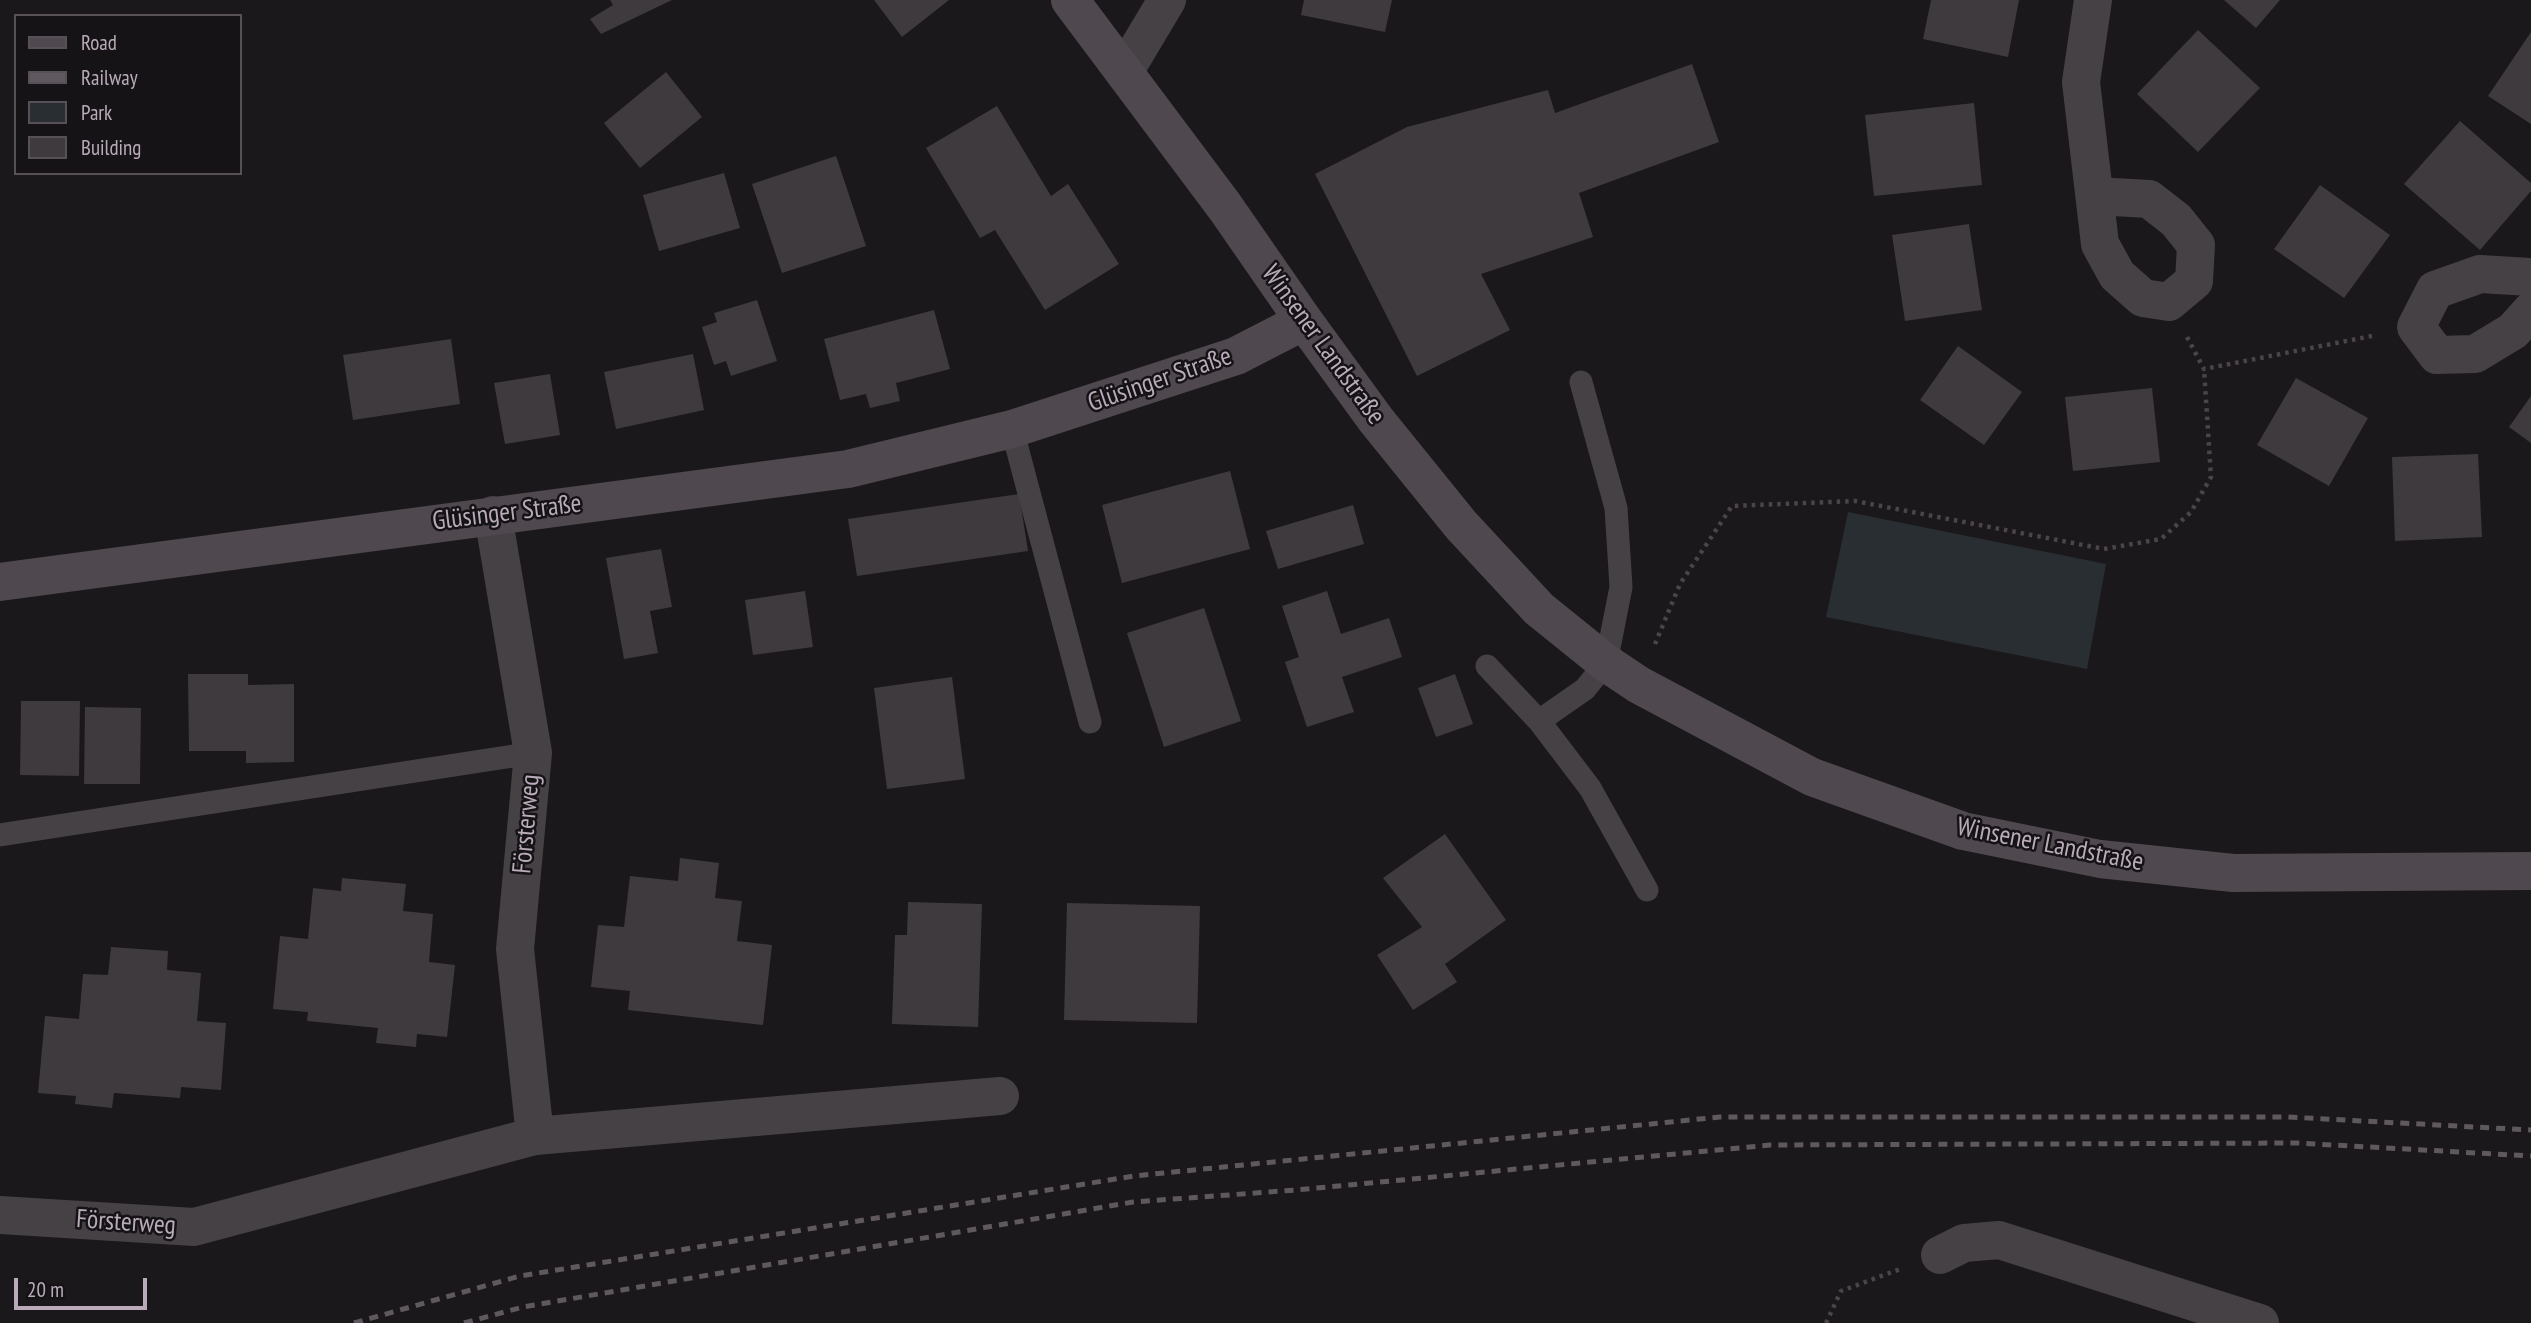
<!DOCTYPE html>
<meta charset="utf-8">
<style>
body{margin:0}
#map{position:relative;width:2531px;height:1323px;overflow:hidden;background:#1a181a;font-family:"PT Sans Narrow",sans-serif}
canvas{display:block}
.legend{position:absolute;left:14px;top:14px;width:228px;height:161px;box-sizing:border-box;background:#151315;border:2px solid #575057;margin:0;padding:9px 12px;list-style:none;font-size:21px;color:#b9abb9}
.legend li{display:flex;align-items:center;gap:14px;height:35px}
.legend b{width:35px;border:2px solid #575057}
.scale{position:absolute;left:14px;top:1278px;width:133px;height:32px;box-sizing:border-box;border:4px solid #b9abb9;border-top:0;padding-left:9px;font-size:21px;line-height:24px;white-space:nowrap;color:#b9abb9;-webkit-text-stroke:5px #151315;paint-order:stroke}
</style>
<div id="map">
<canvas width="2531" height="1323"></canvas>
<ul class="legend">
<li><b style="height:9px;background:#4f484e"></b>Road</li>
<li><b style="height:9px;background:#60585f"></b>Railway</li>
<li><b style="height:19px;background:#292e32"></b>Park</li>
<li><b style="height:19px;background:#3f3a3e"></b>Building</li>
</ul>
<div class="scale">20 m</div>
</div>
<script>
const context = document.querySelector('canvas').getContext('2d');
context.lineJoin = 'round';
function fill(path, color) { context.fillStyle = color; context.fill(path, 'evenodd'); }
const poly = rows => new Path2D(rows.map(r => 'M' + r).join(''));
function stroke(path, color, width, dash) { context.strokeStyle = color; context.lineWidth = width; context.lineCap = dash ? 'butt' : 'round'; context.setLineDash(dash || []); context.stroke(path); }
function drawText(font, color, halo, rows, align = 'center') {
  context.font = font + ' "PT Sans Narrow",sans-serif'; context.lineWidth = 5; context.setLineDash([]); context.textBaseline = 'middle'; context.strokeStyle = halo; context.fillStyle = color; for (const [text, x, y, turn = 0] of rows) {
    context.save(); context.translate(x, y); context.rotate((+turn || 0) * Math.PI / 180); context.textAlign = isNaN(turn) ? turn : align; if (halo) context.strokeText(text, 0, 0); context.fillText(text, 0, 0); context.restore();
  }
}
fill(poly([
 [1848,512,2106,564,2087,669,1826,617]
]), '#292e32');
fill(poly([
 [610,0,672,0,601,34,590,19,613,5],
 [874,0,949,0,902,37],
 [1304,0,1392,0,1385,32,1301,15],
 [1931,0,2019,0,2008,57,1923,39],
 [2224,0,2280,0,2256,28],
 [2198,30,2260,88,2198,152,2137,94],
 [2531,32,2531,124,2488,96],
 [1692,64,1719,142,1579,193,1593,237,1481,274,1510,330,1417,376,1315,174,1407,127,1548,90,1555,113],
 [666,72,702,117,640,168,604,123],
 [1974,103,1982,185,1874,196,1865,115],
 [997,106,1051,196,1068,184,1119,264,1045,310,995,230,980,238,926,148],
 [2460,121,2531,183,2531,191,2480,250,2404,184],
 [836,156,866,246,782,273,752,184],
 [724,173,740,228,659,251,643,195],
 [2320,185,2390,235,2344,298,2274,249],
 [1969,224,1982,310,1905,321,1892,235],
 [757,300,777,361,731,376,726,361,714,365,702,327,717,322,714,313],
 [934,310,950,369,896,383,900,401,870,408,866,394,840,400,824,339],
 [451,339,460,404,353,420,343,355],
 [1958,346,2022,392,1984,445,1920,400],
 [693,354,704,410,616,429,604,372],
 [550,374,560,435,505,444,494,383],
 [2296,378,2368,418,2329,486,2257,445],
 [2152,388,2160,462,2073,471,2065,397],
 [2531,396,2531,443,2509,427],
 [2478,454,2482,537,2395,541,2392,457],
 [1230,471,1250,549,1122,583,1102,505],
 [1019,494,1028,551,857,576,848,519],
 [1353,505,1364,544,1278,569,1266,531],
 [661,549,672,607,650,611,658,653,624,659,606,558],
 [805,591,813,647,753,655,745,600],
 [1327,591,1341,634,1389,618,1402,657,1342,677,1354,712,1307,727,1285,662,1299,657,1282,606],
 [1204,608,1241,721,1164,747,1127,633],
 [188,674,248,674,248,685,294,684,294,762,246,763,246,751,189,751],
 [1455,674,1473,724,1436,737,1418,688],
 [952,677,965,779,887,789,874,688],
 [21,701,80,701,79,776,20,775],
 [85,707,141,708,140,784,84,784],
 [1445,834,1506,920,1445,964,1457,982,1413,1010,1377,955,1422,927,1383,878],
 [680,858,719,863,715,898,742,901,737,941,772,945,763,1025,628,1010,630,991,591,987,598,925,624,927,630,876,678,881],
 [342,878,406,884,403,911,433,914,429,962,455,965,447,1037,417,1034,416,1047,376,1043,378,1028,307,1021,308,1012,273,1009,280,936,308,939,313,888,341,891],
 [908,902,982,904,978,1027,892,1024,895,935,907,935],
 [1067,903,1200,906,1197,1023,1064,1020],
 [111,947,168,951,167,970,201,973,197,1021,226,1023,221,1090,181,1087,180,1098,114,1093,112,1108,75,1104,76,1096,38,1093,45,1016,79,1019,83,974,108,975]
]), '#3f3a3e');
stroke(poly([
 [2187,337,2204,369,2377,335],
 [1655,644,1680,584,1732,506,1855,501,2104,549,2161,539,2191,512,2211,477,2204,369],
 [1826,1323,1841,1291,1903,1268]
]), '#4b444b', 4.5, [3.5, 5]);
stroke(poly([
 [1581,382,1616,508,1621,587,1606,663,1585,689,1539,721,1590,788,1647,890],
 [1012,429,1090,722],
 [1487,666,1539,721],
 [0,835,533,753]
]), '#464145', 23);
stroke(poly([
 [2093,0,2081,82,2100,244,2117,275,2143,298,2169,302,2194,281,2196,245,2176,220,2149,199,2095,196],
 [1124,72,1167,0],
 [2531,277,2480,274,2435,290,2416,327,2437,355,2475,354,2513,331,2531,311],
 [535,1136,1000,1096],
 [0,1215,194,1227,535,1136,515,949,533,753,493,515],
 [1940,1255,1964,1243,1999,1240,2260,1323]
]), '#464145', 38);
stroke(poly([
 [1070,0,1225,207,1304,321,1376,420,1461,525,1539,609,1606,663,1639,685,1812,777,1963,831,2100,859,2233,873,2531,871],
 [0,582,848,469,1012,429,1236,356,1304,321]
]), '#4f484e', 38);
stroke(poly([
 [354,1323,520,1276,1134,1176,1720,1117,2288,1117,2531,1130],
 [464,1323,523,1307,1133,1202,1296,1190,1770,1145,2297,1143,2531,1156]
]), '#60585f', 5, [9, 7]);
drawText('26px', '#b9abb9', '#151315', [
 ["Winsener Landstraße",1323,345,54],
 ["Glüsinger Straße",1160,380,-19],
 ["Glüsinger Straße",507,513,-7],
 ["Försterweg",527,824,-85],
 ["Winsener Landstraße",2050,845,11],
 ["Försterweg",126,1223,4]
]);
</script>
